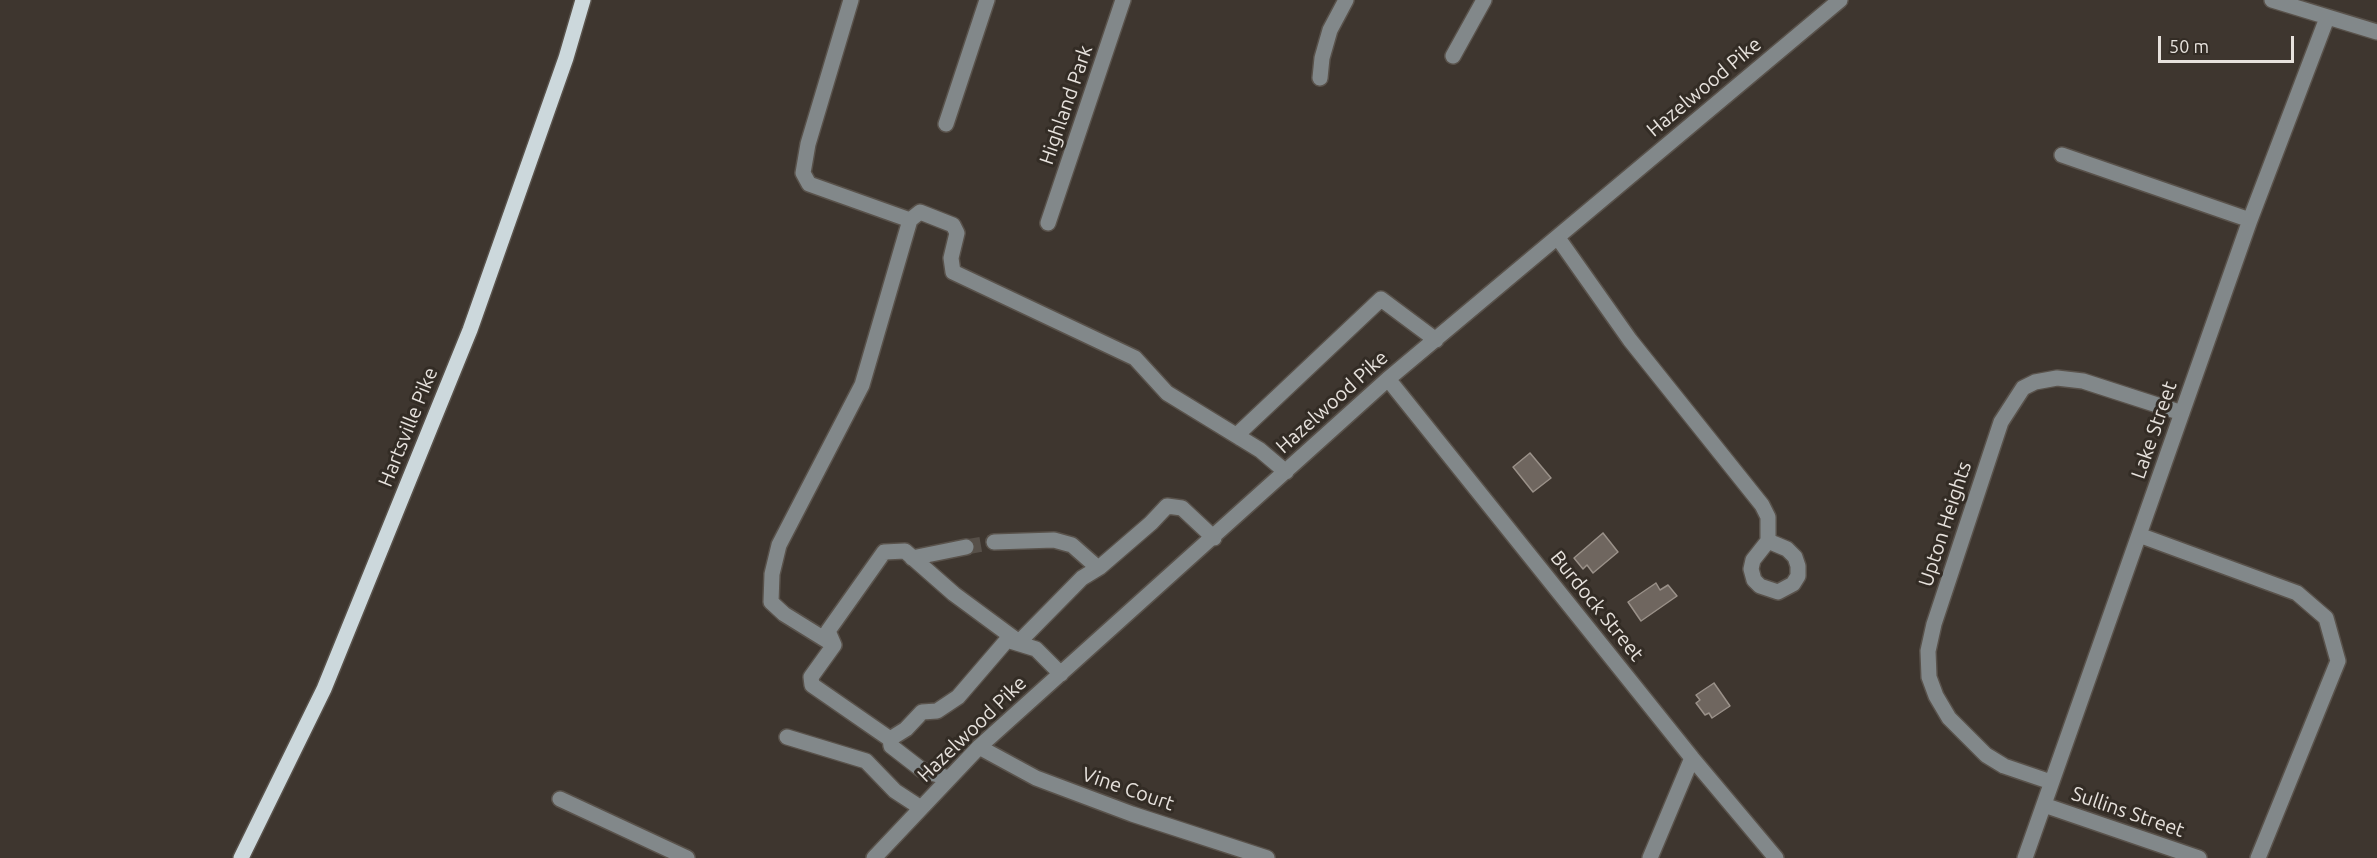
<!DOCTYPE html>
<style>
body{margin:0}
#map{position:relative;width:2377px;height:858px;overflow:hidden;background:#3e362f;font-family:Ubuntu,sans-serif}
canvas{display:block}
.scale{position:absolute;left:2158px;top:36px;width:136px;height:27px;box-sizing:border-box;border:3px solid #e7e2dd;border-top:0;padding-left:8px;font-size:18px;line-height:21px;white-space:nowrap;color:#e7e2dd;-webkit-text-stroke:4px #332c25;paint-order:stroke}
</style>
<div id="map">
<canvas width="2377" height="858"></canvas>
<div class="scale">50 m</div>
</div>
<script>
const context = document.querySelector('canvas').getContext('2d');
context.lineJoin = 'round';
function fill(path, color) { context.fillStyle = color; context.fill(path, 'evenodd'); }
const poly = rows => new Path2D(rows.map(r => 'M' + r).join(''));
function stroke(path, color, width, dash) { context.strokeStyle = color; context.lineWidth = width; context.lineCap = dash ? 'butt' : 'round'; context.setLineDash(dash || []); context.stroke(path); }
function drawText(font, color, halo, rows, align = 'center') {
  context.font = font + ' Ubuntu,sans-serif'; context.lineWidth = 6; context.setLineDash([]); context.textBaseline = 'middle'; context.strokeStyle = halo; context.fillStyle = color; for (const [text, x, y, turn = 0] of rows) {
    context.save(); context.translate(x, y); context.rotate((+turn || 0) * Math.PI / 180); context.textAlign = isNaN(turn) ? turn : align; if (halo) context.strokeText(text, 0, 0); context.fillText(text, 0, 0); context.restore();
  }
}
const building = poly([
 [1530,453,1551,478,1533,492,1513,467,1530,453],
 [1603,533,1618,552,1593,573,1587,565,1583,569,1574,558,1603,533],
 [1656,583,1660,590,1668,585,1677,596,1641,621,1628,602,1656,583],
 [1714,683,1730,706,1712,718,1709,713,1705,715,1696,703,1700,700,1696,695,1714,683]
]);
fill(building, '#6f665f');
stroke(building, '#9a9189', 1.5);
stroke(poly([
 [966,547,994,542]
]), '#575049', 15, [15, 8]);
const minor = poly([
 [851,0,808,144,803,173,809,184,910,220],
 [2272,0,2377,32],
 [1453,56,1484,0],
 [1320,78,1322,58,1330,30,1346,0],
 [946,124,987,0],
 [2062,155,2250,220],
 [1048,223,1123,0],
 [1558,238,1630,340,1762,505,1768,517,1768,541,1753,560,1751,569,1754,580,1760,586,1778,592,1793,584,1798,576,1798,566,1795,557,1787,549,1768,541],
 [1388,379,1692,758,1776,858],
 [1240,438,1239,433,1381,299,1436,340],
 [2139,535,2297,593,2326,618,2338,661,2258,858],
 [994,542,1054,540,1072,545,1098,568],
 [912,558,966,547],
 [1019,642,1082,578,1100,567,1151,523,1167,506,1182,508,1214,538],
 [834,645,784,614,771,602,772,574,779,545,862,385,910,220,920,212,953,225,957,233,951,258,953,272,1135,358,1167,393,1260,450,1286,472],
 [787,737,866,761,895,791,921,808],
 [890,739,812,685,811,677,834,645,828,631,884,552,905,551,954,594,1019,642],
 [979,747,1036,778,1132,814,1267,858],
 [948,778,922,770,891,746,890,739,906,729,922,712,937,711,958,697,1007,640,1036,649,1061,674],
 [2051,782,2004,766,1986,755,1949,718,1936,696,1929,677,1928,651,1934,624,2001,422,2023,388,2035,382,2057,378,2083,381,2182,413],
 [560,799,687,858],
 [2044,805,2199,858],
 [874,858,979,747,1388,379,1840,0],
 [1650,858,1692,758],
 [2025,858,2250,220,2327,18]
]);
const major = poly([
 [241,858,324,689,470,330,566,58,583,0]
]);
stroke(minor, '#59524b', 18);
stroke(major, '#59524b', 18);
stroke(minor, '#82888a', 15);
stroke(major, '#ccd8dc', 15);
drawText('20px', '#e7e2dd', '#332c25', [
 ["Hazelwood Pike",1704,87,-40],
 ["Highland Park",1066,105,-71],
 ["Hazelwood Pike",1332,402,-42],
 ["Hartsville Pike",408,427,-68],
 ["Lake Street",2154,430,-71],
 ["Upton Heights",1945,524,-72],
 ["Burdock Street",1597,606,51],
 ["Hazelwood Pike",972,729,-44],
 ["Vine Court",1128,789,19],
 ["Sullins Street",2128,812,19]
]);
</script>
